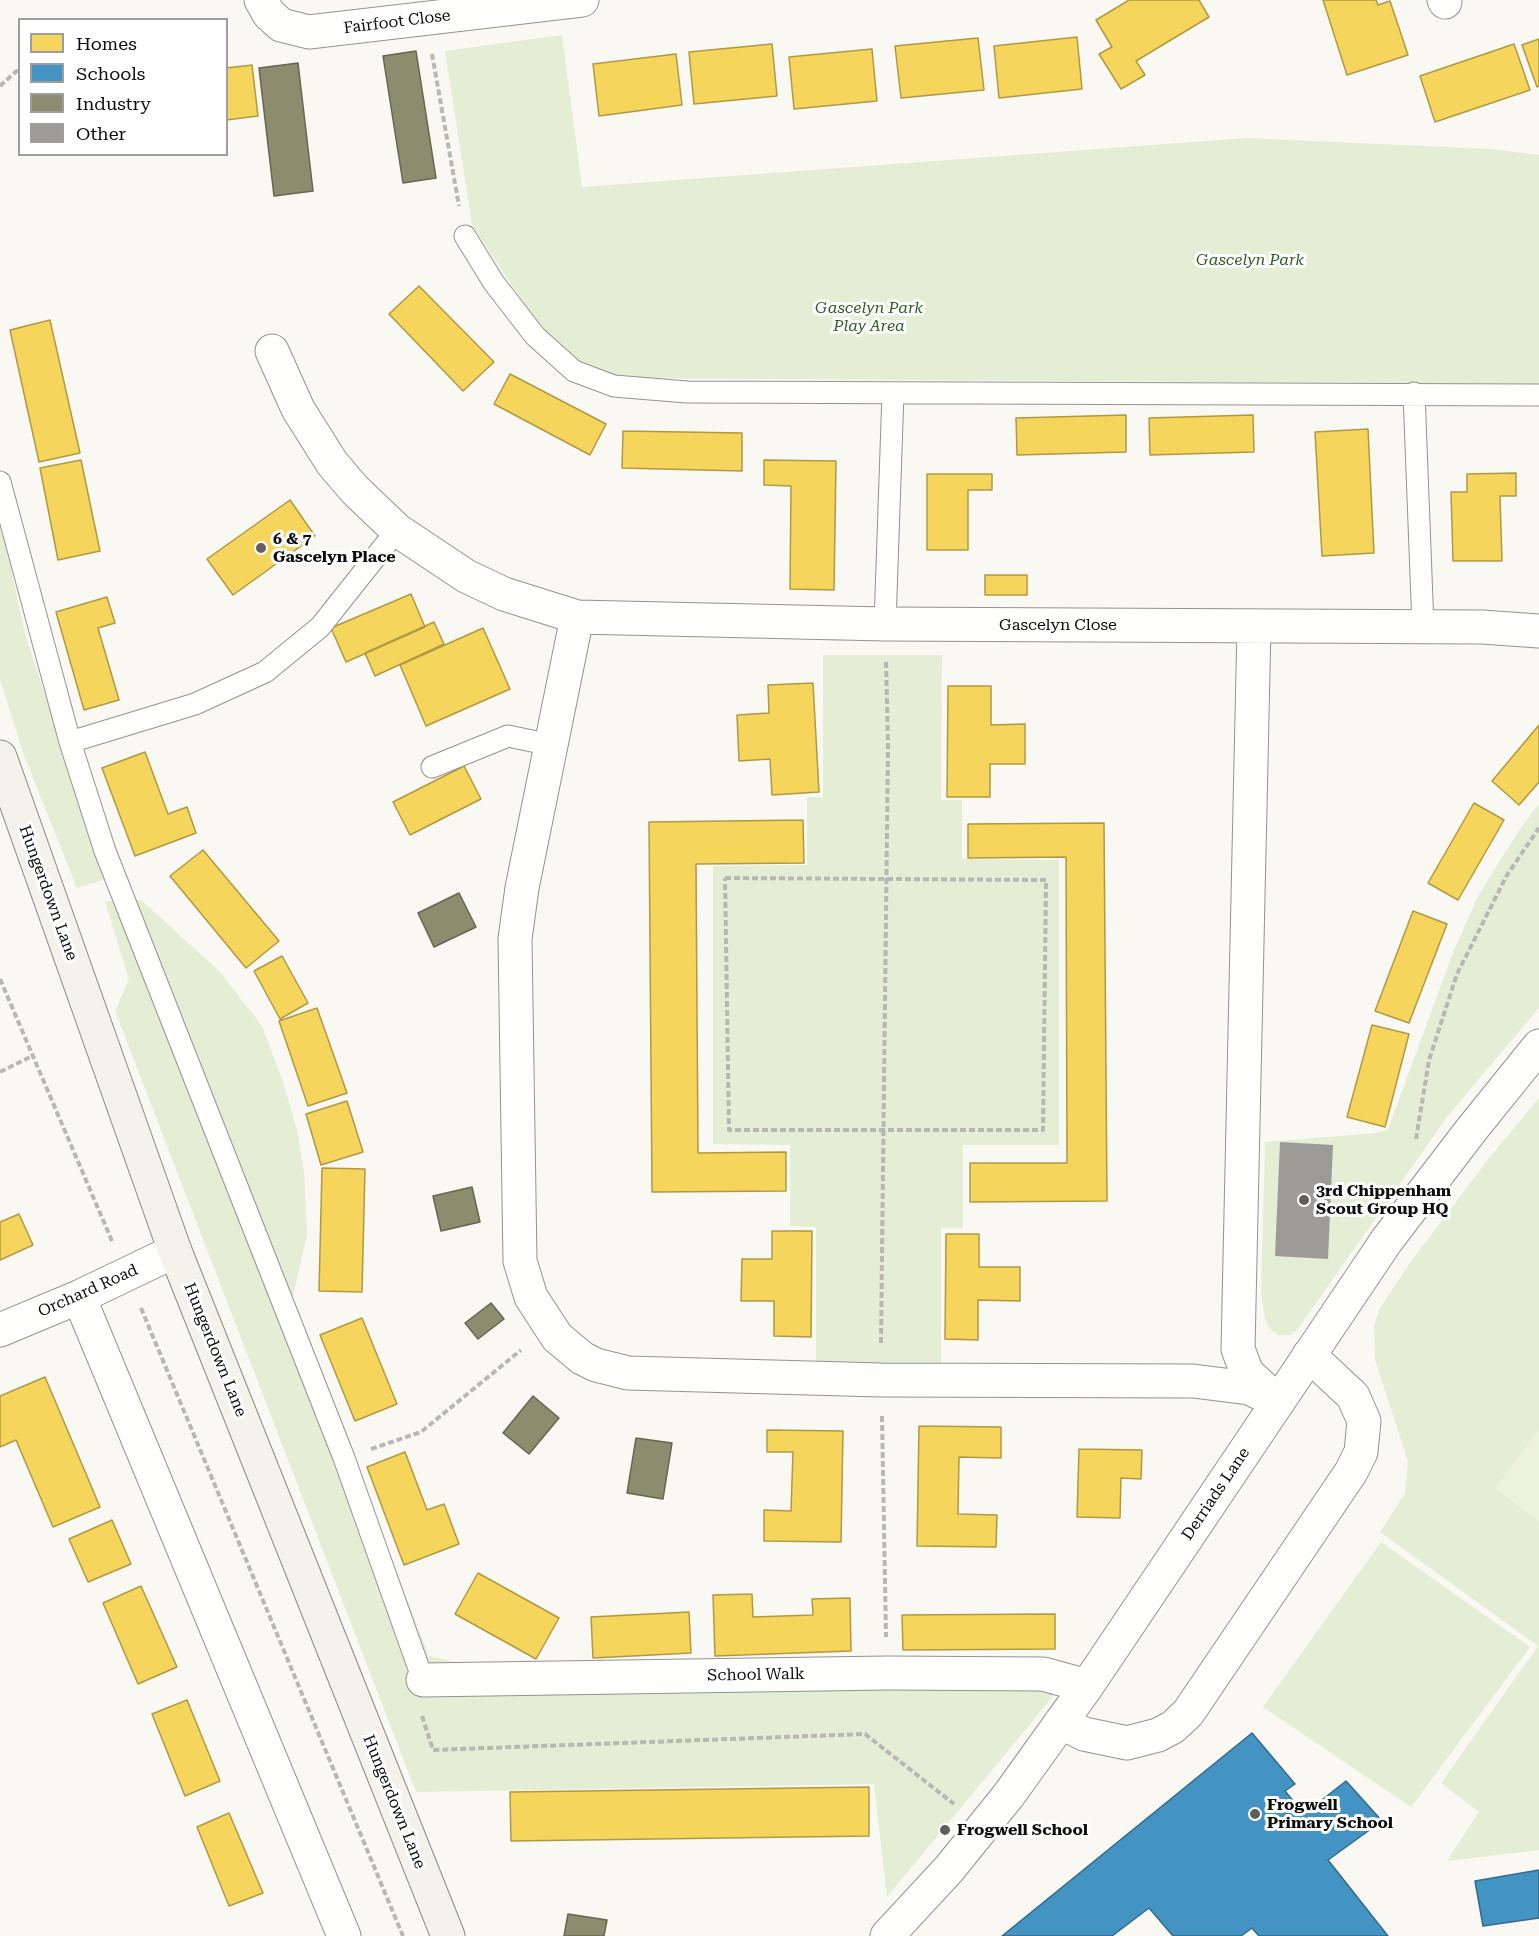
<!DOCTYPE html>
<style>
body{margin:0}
#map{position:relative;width:1539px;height:1936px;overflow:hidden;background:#faf8f2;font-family:"Roboto Serif",serif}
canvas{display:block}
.legend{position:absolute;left:18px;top:18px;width:210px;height:138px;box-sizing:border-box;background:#fff;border:2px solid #9e9e9e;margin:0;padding:8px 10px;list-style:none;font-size:18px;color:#0d0d0d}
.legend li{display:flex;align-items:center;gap:12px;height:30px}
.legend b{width:30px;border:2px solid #9e9e9e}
</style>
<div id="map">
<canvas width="1539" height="1936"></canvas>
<ul class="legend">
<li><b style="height:16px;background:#f6d55c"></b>Homes</li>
<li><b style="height:16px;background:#4393c3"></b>Schools</li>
<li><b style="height:16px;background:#8c8c6e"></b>Industry</li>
<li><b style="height:16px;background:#9d9b97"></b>Other</li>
</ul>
</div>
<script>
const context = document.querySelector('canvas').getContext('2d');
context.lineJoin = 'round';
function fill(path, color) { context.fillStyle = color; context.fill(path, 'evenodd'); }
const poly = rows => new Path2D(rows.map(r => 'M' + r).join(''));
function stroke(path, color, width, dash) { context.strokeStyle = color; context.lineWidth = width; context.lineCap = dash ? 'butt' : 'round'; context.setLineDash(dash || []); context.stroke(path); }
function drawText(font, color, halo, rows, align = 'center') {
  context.font = font + ' "Roboto Serif",serif'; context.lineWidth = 6; context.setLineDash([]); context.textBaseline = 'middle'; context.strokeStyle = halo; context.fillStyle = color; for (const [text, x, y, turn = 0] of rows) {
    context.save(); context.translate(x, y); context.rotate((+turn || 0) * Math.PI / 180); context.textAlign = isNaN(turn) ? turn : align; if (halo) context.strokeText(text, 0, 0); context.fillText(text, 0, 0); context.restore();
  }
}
fill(poly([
 [562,35,582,187,1247,138,1491,149,1539,155,1539,384,618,378,575,359,542,331,472,225,445,51],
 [0,517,25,634,106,879,77,888,23,753,0,679],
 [823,655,942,655,941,800,962,800,962,859,1059,860,1059,1145,963,1145,963,1228,941,1228,941,1364,816,1365,816,1227,790,1226,790,1145,713,1144,713,866,807,865,807,797,823,797],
 [1539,804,1539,1008,1450,1113,1297,1330,1290,1335,1278,1335,1269,1328,1265,1319,1261,1292,1265,1142,1376,1133,1388,1129,1454,950,1479,894,1520,829],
 [141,900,220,972,262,1026,283,1082,297,1130,304,1172,307,1234,292,1301,429,1656,488,1669,1070,1663,1050,1700,887,1897,874,1784,416,1792,115,1011,129,979,105,901],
 [1539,1098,1539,1850,1447,1861,1479,1812,1441,1783,1538,1646,1380,1532,1405,1493,1408,1461,1375,1360,1374,1326,1381,1306,1409,1264,1490,1157],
 [1381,1542,1530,1647,1411,1807,1263,1707]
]), '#e3eed4');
fill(poly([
 [1539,1429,1539,1522,1495,1488]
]), '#edf2dd');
const homes = poly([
 [1129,0,1199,0,1209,17,1136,61,1145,75,1121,89,1099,54,1112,47,1096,20,1129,0],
 [1323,0,1376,0,1378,5,1390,1,1408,55,1347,75,1323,0],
 [1077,37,1082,89,999,98,994,46,1077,37],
 [978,38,984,90,901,98,895,46,978,38],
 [1539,39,1539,86,1537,87,1522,45,1539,39],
 [772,44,777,96,694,104,689,52,772,44],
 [1514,44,1530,90,1435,122,1420,76,1514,44],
 [872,49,877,101,794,109,789,57,872,49],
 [676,54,682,105,599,116,593,64,676,54],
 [252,65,258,116,226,120,226,68,252,65],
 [419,286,494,362,463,391,389,314,419,286],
 [50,320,80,453,39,462,10,330,50,320],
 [510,374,606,424,590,455,494,404,510,374],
 [1126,415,1126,452,1017,455,1016,418,1126,415],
 [1253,415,1254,452,1150,455,1149,418,1253,415],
 [1368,429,1374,553,1322,556,1315,432,1368,429],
 [623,431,742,433,742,471,622,468,623,431],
 [81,460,100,551,58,560,40,468,81,460],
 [764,460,836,461,834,590,790,589,791,486,764,485,764,460],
 [1516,473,1516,496,1500,496,1502,561,1453,561,1451,492,1467,492,1467,474,1516,473],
 [927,474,992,474,992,490,968,490,968,550,927,550,927,474],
 [290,500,315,536,233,595,207,559,290,500],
 [985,575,1027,575,1027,595,985,595,985,575],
 [411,594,425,627,346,662,331,628,411,594],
 [107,597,115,623,98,628,119,700,84,710,56,612,107,597],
 [434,622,444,644,375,676,365,653,434,622],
 [483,628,510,689,426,726,400,665,483,628],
 [813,683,819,792,772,795,770,759,739,761,737,715,769,713,768,685,813,683],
 [948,686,991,686,991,725,1025,724,1025,764,990,764,990,797,947,797,948,686],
 [1539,725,1539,782,1519,805,1492,781,1539,725],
 [145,752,168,814,187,807,196,833,135,856,102,768,145,752],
 [464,766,481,799,410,835,393,802,464,766],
 [1474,803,1504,820,1458,900,1428,883,1474,803],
 [803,820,804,863,696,864,698,1153,786,1152,786,1191,652,1192,649,822,803,820],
 [1104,823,1107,1201,970,1202,970,1163,1067,1163,1066,857,968,858,968,824,1104,823],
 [203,850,279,941,246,968,170,876,203,850],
 [1413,911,1447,924,1409,1023,1375,1011,1413,911],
 [282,956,308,1003,280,1019,254,971,282,956],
 [317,1008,347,1093,308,1106,279,1021,317,1008],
 [1372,1025,1409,1034,1385,1127,1347,1117,1372,1025],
 [347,1101,363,1152,321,1165,306,1114,347,1101],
 [322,1168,365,1169,362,1292,319,1291,322,1168],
 [19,1214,33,1245,0,1260,0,1222,19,1214],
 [772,1231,812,1231,811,1337,774,1336,774,1301,741,1301,742,1259,772,1259,772,1231],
 [946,1234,979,1234,979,1267,1020,1267,1020,1301,978,1300,978,1340,945,1339,946,1234],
 [362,1318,397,1404,355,1421,320,1335,362,1318],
 [45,1377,100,1507,53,1527,16,1440,0,1447,0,1396,45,1377],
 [919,1426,1001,1427,1001,1458,959,1457,958,1514,997,1515,996,1547,917,1546,919,1426],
 [767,1430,843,1431,841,1542,764,1541,764,1510,791,1511,793,1452,767,1452,767,1430],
 [1079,1449,1142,1450,1141,1479,1121,1478,1120,1518,1077,1517,1079,1449],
 [405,1452,427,1510,444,1504,459,1544,404,1565,367,1467,405,1452],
 [112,1520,131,1564,88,1582,69,1539,112,1520],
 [478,1573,559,1618,536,1659,455,1614,478,1573],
 [141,1586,177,1667,138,1684,103,1603,141,1586],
 [752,1594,753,1617,813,1615,812,1599,850,1598,851,1651,715,1656,713,1595,752,1594],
 [689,1612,691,1653,593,1658,591,1617,689,1612],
 [1055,1614,1055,1649,903,1650,902,1615,1055,1614],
 [187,1700,220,1781,185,1796,152,1714,187,1700],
 [869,1787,869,1836,511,1841,510,1792,869,1787],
 [229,1813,263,1893,229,1906,197,1827,229,1813]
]);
fill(homes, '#f6d55c');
stroke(homes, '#b09944', 1.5);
const schools = poly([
 [1252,1733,1295,1784,1285,1791,1304,1814,1346,1781,1382,1821,1328,1860,1388,1936,1259,1936,1252,1928,1241,1936,1173,1936,1149,1908,1112,1936,1002,1936,1252,1733],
 [1539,1870,1539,1918,1483,1926,1475,1881,1539,1870]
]);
fill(schools, '#4393c3');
stroke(schools, '#336b8c', 1.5);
const industry = poly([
 [416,51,436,178,403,183,383,56,416,51],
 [298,63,313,191,274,196,259,68,298,63],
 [459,893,476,927,434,947,418,913,459,893],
 [472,1187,480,1222,441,1231,433,1196,472,1187],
 [491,1303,504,1319,478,1339,465,1323,491,1303],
 [533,1396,559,1418,529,1454,503,1433,533,1396],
 [636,1438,672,1443,663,1499,627,1493,636,1438],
 [568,1914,607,1920,604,1936,564,1936,568,1914]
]);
fill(industry, '#8c8c6e');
stroke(industry, '#666651', 1.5);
fill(poly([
 [1280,1142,1333,1145,1328,1259,1275,1256]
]), '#9d9b97');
const service = poly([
 [465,236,494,283,535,336,574,371,614,386,687,392,1539,395],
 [1414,393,1423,627],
 [0,482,70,742,105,851,344,1458,423,1680],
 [885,624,893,393],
 [70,742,195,704,265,672,320,627,397,530],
 [432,767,508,736,551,745]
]);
const minor = poly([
 [261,0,269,14,281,25,309,32,582,0],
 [1444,0,1445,2],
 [272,351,298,409,332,463,355,490,397,530,466,576,504,594,577,617,885,624,1482,627,1539,631],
 [577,617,522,888,515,939,520,1261,531,1297,557,1337,582,1358,596,1365,628,1373,881,1380,1193,1381,1249,1388,1278,1402],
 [1254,626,1238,1349,1247,1373,1271,1395],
 [79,1297,344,1936],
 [0,1330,79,1297,175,1251],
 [423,1680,887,1673,1043,1674,1087,1686],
 [1061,1722,1084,1734,1127,1743,1158,1735,1173,1727,1188,1713,1351,1472,1361,1452,1364,1421,1353,1396,1309,1355],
 [887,1936,949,1869,1008,1796,1087,1686,1387,1240,1472,1129,1539,1046]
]);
const secondary = poly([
 [0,757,175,1251,448,1936]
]);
stroke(service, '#949390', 23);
stroke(minor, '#949390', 35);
stroke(secondary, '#8a8987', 35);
stroke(poly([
 [432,54,459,206],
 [0,86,20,68],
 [725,878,1046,880,1043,1130,729,1130,725,878],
 [0,979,112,1241],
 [0,1072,32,1056],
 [1416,1139,1429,1060,1457,974,1507,875,1539,828],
 [141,1308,403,1936],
 [881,1343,888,745,886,660],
 [882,1416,886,1637],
 [371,1449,421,1432,521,1350],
 [422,1716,433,1750,865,1734,954,1804]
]), '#b8b7b6', 4, [6, 3]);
stroke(service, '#fefefd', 21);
stroke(minor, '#fefefd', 33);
stroke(secondary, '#f4f2ea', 33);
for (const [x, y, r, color] of [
 [261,548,6,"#605f5d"],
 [1304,1200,6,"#605f5d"],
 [1255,1814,6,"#605f5d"],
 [945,1830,6,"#605f5d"]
]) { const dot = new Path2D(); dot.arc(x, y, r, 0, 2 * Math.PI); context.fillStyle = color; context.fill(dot); stroke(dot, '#fff', 2); }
drawText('16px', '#0d0d0d', '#fff', [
 ["Fairfoot Close",397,22,-7],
 ["Gascelyn Close",1058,625],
 ["Hungerdown Lane",48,893,70],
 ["Orchard Road",88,1291,-24],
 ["Hungerdown Lane",215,1350,68],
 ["Derriads Lane",1216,1494,-56],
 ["School Walk",756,1675,-1],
 ["Hungerdown Lane",394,1802,68]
]);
drawText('italic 16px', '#315e23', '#fff', [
 ["Gascelyn Park",1250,260],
 ["Gascelyn Park",869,308],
 ["Play Area",869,326]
]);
drawText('bold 16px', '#0d0d0d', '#fff', [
 ["6 & 7",273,539],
 ["Gascelyn Place",273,557],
 ["3rd Chippenham",1316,1191],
 ["Scout Group HQ",1316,1209],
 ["Frogwell",1267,1805],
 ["Primary School",1267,1823],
 ["Frogwell School",957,1830]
], 'left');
</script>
